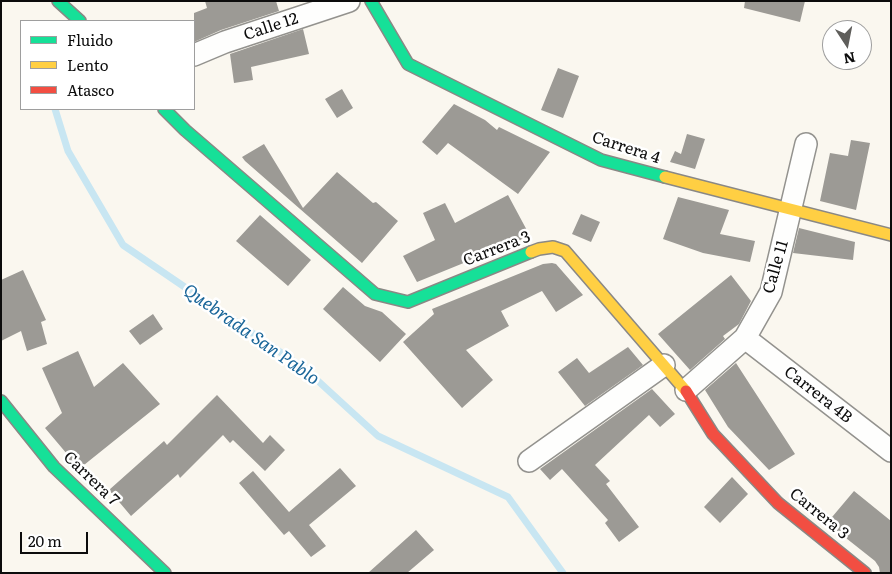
<!DOCTYPE html>
<style>
body{margin:0}
#map{position:relative;width:892px;height:574px;overflow:hidden;background:#faf7ef;font-family:Literata,serif}
canvas{display:block}
.frame{position:absolute;inset:0;border:2px solid #0c0c0c;pointer-events:none}
.legend{position:absolute;left:20px;top:20px;width:175px;height:90px;box-sizing:border-box;background:#fff;border:1px solid #9e9e9e;margin:0;padding:6px 9px;list-style:none;font-size:15px;color:#0c0c0c}
.legend li{display:flex;align-items:center;gap:10px;height:25px}
.legend b{width:25px;border:1px solid #9e9e9e}
.north{position:absolute;left:822px;top:20px;width:50px;height:50px;box-sizing:border-box;background:#fff;border:1px solid #9e9e9e;border-radius:50%;rotate:169deg;font-size:14px;font-weight:700;line-height:20px;text-align:center;color:#0c0c0c}
.north::after{content:'';display:block;margin:auto;width:18px;height:22px;background:#5f5e5b;clip-path:polygon(50% 0,100% 100%,50% 72%,0 100%)}
.scale{position:absolute;left:20px;top:532px;width:68px;height:22px;box-sizing:border-box;border:2px solid #0c0c0c;border-top:0;padding-left:6px;font-size:15px;line-height:18px;white-space:nowrap;color:#0c0c0c;-webkit-text-stroke:4px #fff;paint-order:stroke}
</style>
<div id="map">
<canvas width="892" height="574"></canvas>
<div class="frame"></div>
<ul class="legend">
<li><b style="height:6px;background:#16e098"></b>Fluido</li>
<li><b style="height:6px;background:#ffcf43"></b>Lento</li>
<li><b style="height:6px;background:#f24e42"></b>Atasco</li>
</ul>
<div class="north">N</div>
<div class="scale">20 m</div>
</div>
<script>
const context = document.querySelector('canvas').getContext('2d');
context.lineJoin = 'round';
const poly = rows => new Path2D(rows.map(r => 'M' + r).join(''));
function stroke(path, color, width, dash) { context.strokeStyle = color; context.lineWidth = width; context.lineCap = dash ? 'butt' : 'round'; context.setLineDash(dash || []); context.stroke(path); }
function fill(path, color) { context.fillStyle = color; context.fill(path, 'evenodd'); }
function drawText(font, color, halo, rows, align = 'center') {
  context.font = font + ' Literata,serif'; context.lineWidth = 5; context.setLineDash([]); context.textBaseline = 'middle'; context.strokeStyle = halo; context.fillStyle = color; for (const [text, x, y, turn = 0] of rows) {
    context.save(); context.translate(x, y); context.rotate((+turn || 0) * Math.PI / 180); context.textAlign = isNaN(turn) ? turn : align; if (halo) context.strokeText(text, 0, 0); context.fillText(text, 0, 0); context.restore();
  }
}
stroke(poly([
 [55,109,68,151,123,245,305,369,378,436,508,497,563,573]
]), '#c8e6f2', 7);
fill(poly([
 [205,1,276,1,279,11,221,30,194,42,194,13,207,8],
 [745,1,805,1,800,22,744,8],
 [303,29,309,54,251,67,253,80,234,83,230,54],
 [558,68,579,76,563,118,541,110],
 [342,89,353,108,337,118,325,99],
 [454,104,485,120,497,130,499,127,550,152,518,194,448,143,437,155,422,142],
 [687,134,705,139,695,169,670,162,675,151,681,154],
 [851,140,870,143,856,210,820,201,830,153,848,156],
 [264,144,303,208,337,172,373,203,376,202,398,221,362,263,245,161,242,157],
 [508,195,530,236,417,282,403,256,435,240,423,213,445,203,455,223],
 [678,197,729,210,720,234,755,241,750,262,703,253,663,239],
 [581,214,600,222,591,242,572,234],
 [260,215,311,260,288,286,236,241],
 [799,228,855,242,853,260,793,253],
 [552,263,556,264,583,295,556,312,542,291,501,311,509,326,466,350,493,380,462,408,403,342,434,314,432,309,543,264],
 [23,270,46,320,41,322,47,344,27,351,21,331,1,341,1,280],
 [731,275,751,301,739,324,723,336,725,339,690,370,658,334],
 [343,287,365,306,382,312,406,334,380,362,323,309],
 [153,314,163,329,140,345,129,331],
 [628,347,643,365,585,406,558,372,577,358,589,373],
 [78,351,94,387,123,363,160,404,79,469,65,456,67,454,45,428,62,413,42,368],
 [736,363,795,454,769,470,728,427,705,390],
 [652,389,675,414,660,427,649,415,595,465,610,481,606,484,639,527,619,542,605,523,608,520,562,469,550,480,540,469],
 [217,395,263,443,270,435,285,450,265,471,233,440,230,443,223,435,180,478,178,474,131,516,109,490,164,441,167,445],
 [340,468,356,486,309,525,326,546,311,557,289,531,284,535,239,483,253,471,289,512],
 [732,477,748,494,720,523,704,507],
 [854,491,891,521,891,573,880,573,879,567,875,561,827,523],
 [416,530,434,550,407,573,368,573]
]), '#9c9a95');
const street = poly([
 [194,55,225,42,349,1],
 [745,338,891,451],
 [686,390,745,338,771,292,806,144],
 [529,461,664,365]
]);
const fast = poly([
 [58,1,80,21],
 [371,1,408,64,601,160,665,177],
 [164,109,185,130,375,294,408,302,531,252],
 [1,401,54,467,165,573]
]);
const slow = poly([
 [665,177,891,235],
 [531,252,539,249,553,247,565,251,686,391]
]);
const jam = poly([
 [686,391,713,434,778,503,865,573]
]);
stroke(street, '#93928e', 24);
stroke(fast, '#8a8885', 14);
stroke(slow, '#8a8885', 14);
stroke(jam, '#8a8885', 14);
stroke(street, '#fefefd', 21);
stroke(fast, '#16e098', 11);
stroke(slow, '#ffcf43', 11);
stroke(jam, '#f24e42', 11);
drawText('16px', '#0c0c0c', '#fff', [
 ["Calle 12",271,27,-18],
 ["Carrera 4",626,148,18],
 ["Carrera 3",497,249,-21],
 ["Calle 11",776,267,-74],
 ["Carrera 4B",818,395,38],
 ["Carrera 7",91,479,44],
 ["Carrera 3",819,514,39]
]);
drawText('italic 18px', '#1a6699', '#fff', [
 ["Quebrada San Pablo",251,335,35]
]);
</script>
